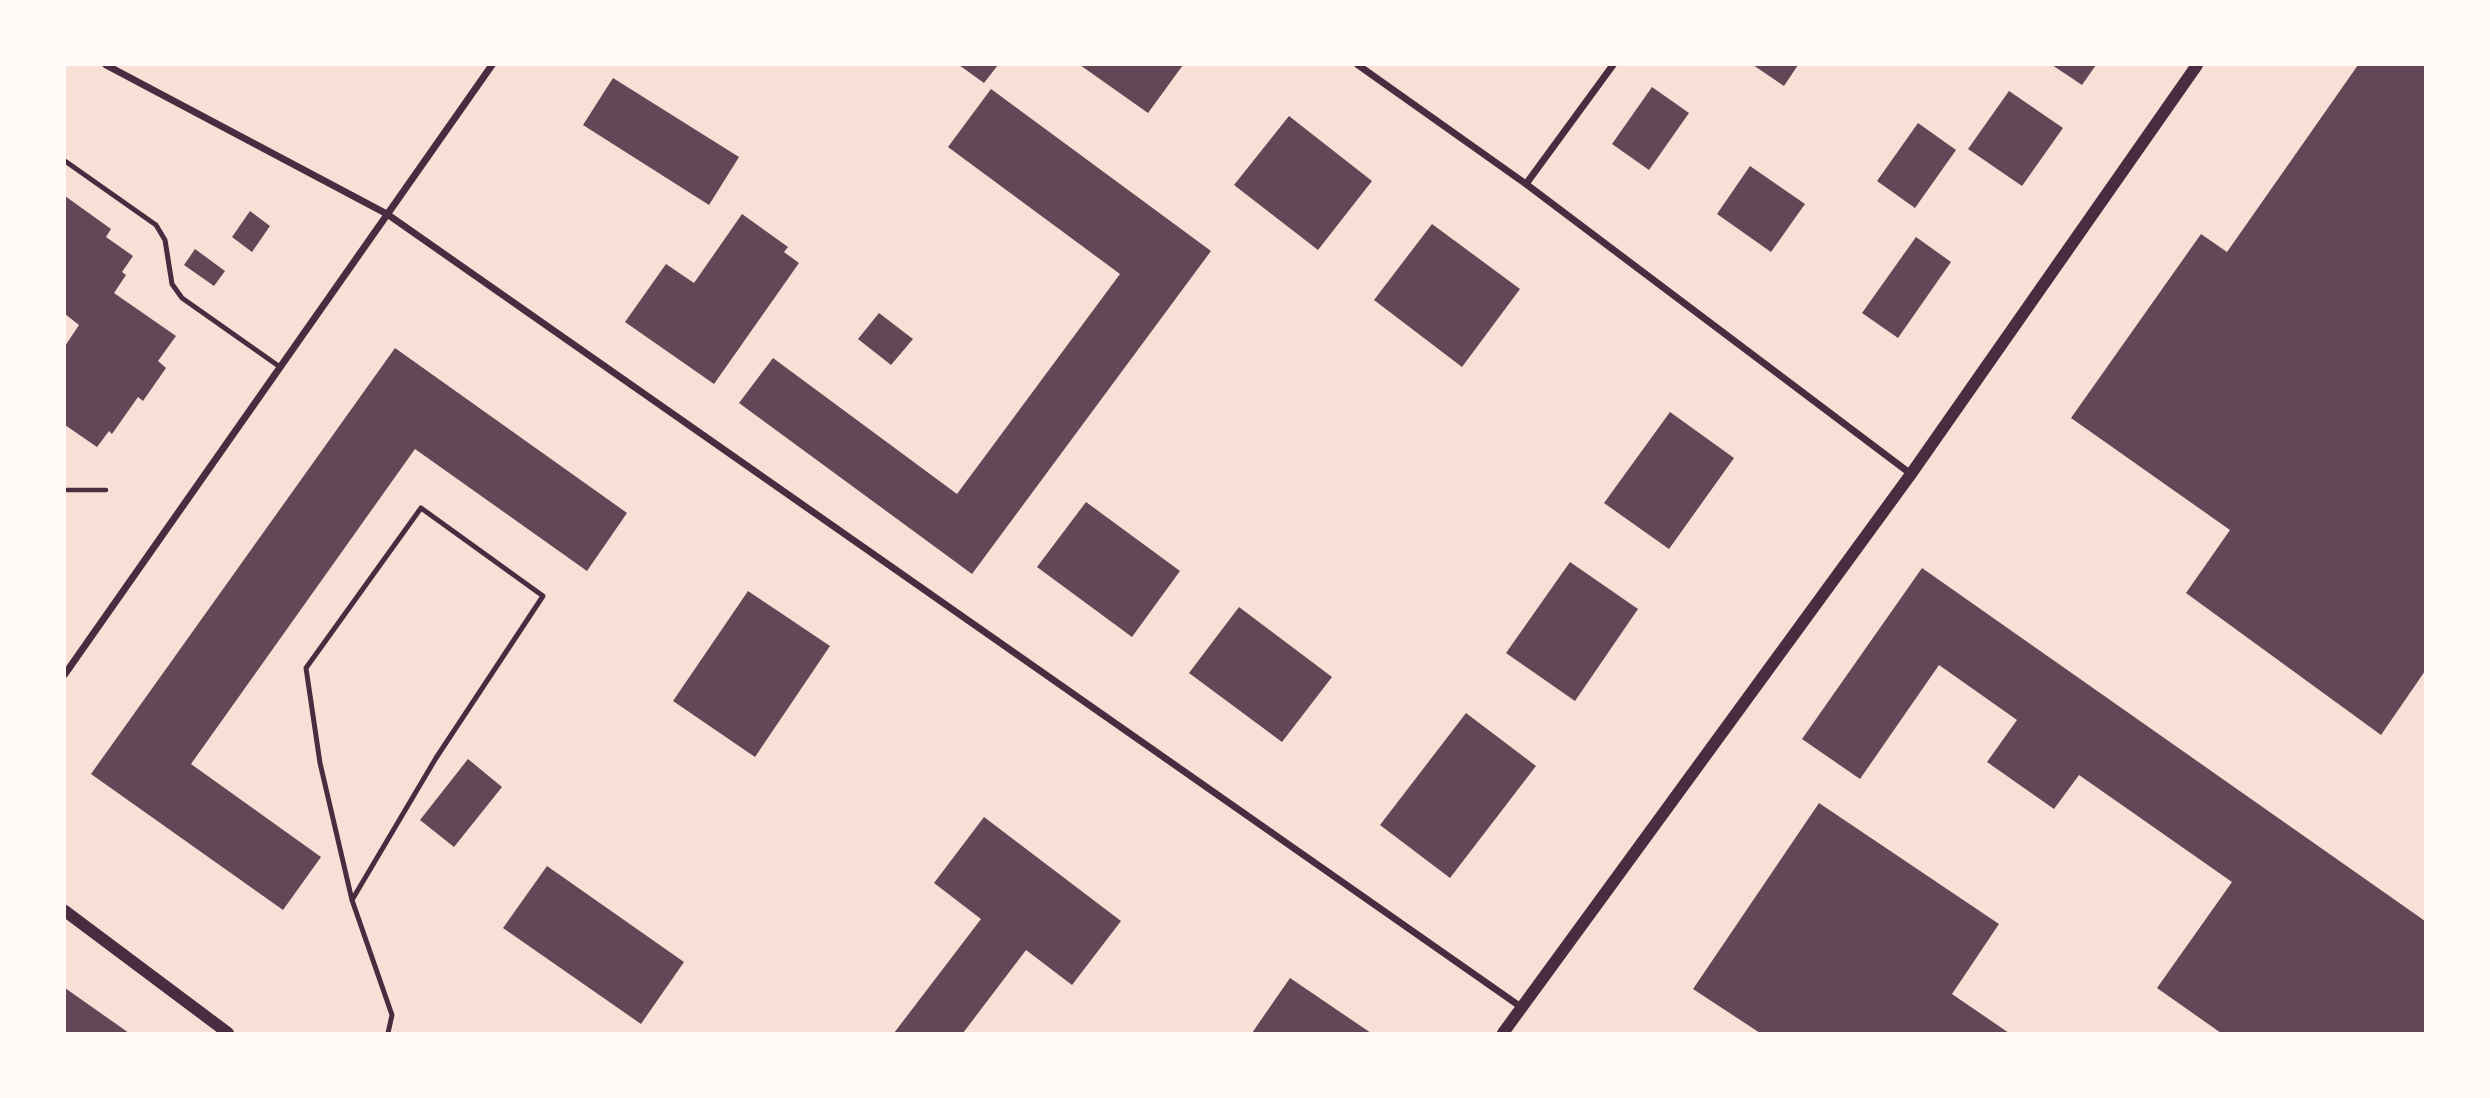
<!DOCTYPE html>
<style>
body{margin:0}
#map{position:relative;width:2490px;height:1098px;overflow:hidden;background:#f7e1d7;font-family:Commissioner,sans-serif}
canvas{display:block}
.frame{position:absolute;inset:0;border:66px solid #fffaf5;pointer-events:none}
</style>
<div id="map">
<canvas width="2490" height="1098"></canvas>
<div class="frame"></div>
</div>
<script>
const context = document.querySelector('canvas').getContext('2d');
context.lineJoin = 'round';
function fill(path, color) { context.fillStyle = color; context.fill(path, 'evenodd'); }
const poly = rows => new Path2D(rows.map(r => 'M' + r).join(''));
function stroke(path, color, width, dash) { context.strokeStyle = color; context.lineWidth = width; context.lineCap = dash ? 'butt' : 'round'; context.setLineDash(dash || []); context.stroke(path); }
fill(poly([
 [959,65,998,65,984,83],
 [1080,65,1183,65,1148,113],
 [1753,65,1798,65,1784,86],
 [2052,65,2096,65,2082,85],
 [2358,65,2425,65,2425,671,2381,735,2186,593,2230,530,2071,418,2201,234,2227,252],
 [613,78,739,157,709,205,583,125],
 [1652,87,1689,113,1649,170,1612,144],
 [991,89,1211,251,972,574,739,403,773,358,957,494,1120,274,948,147],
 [2009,91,2063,128,2022,186,1968,149],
 [1289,116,1372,181,1318,250,1234,185],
 [1918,123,1956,150,1915,208,1877,181],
 [1750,166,1805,204,1771,252,1717,214],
 [65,196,111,229,106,237,133,256,122,272,126,275,114,293,176,336,158,361,166,368,143,401,138,397,112,434,109,431,97,447,65,425,65,346,79,325,65,314],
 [250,211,270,226,252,252,232,237],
 [742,214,788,247,784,252,799,263,714,384,625,322,666,264,694,283],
 [1432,224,1520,289,1462,367,1374,300],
 [1916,237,1951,262,1898,338,1862,313],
 [195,249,225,271,214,286,184,265],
 [879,313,913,339,891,365,858,339],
 [395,348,627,513,587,571,415,449,191,764,321,857,283,910,91,774],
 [1670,412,1734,458,1669,549,1604,503],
 [1086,502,1180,571,1132,637,1037,567],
 [1570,562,1638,609,1575,701,1506,653],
 [1922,568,2425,921,2425,1033,2221,1033,2157,988,2232,882,2079,775,2054,809,1987,762,2017,720,1939,665,1860,779,1802,739],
 [748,591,830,646,755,757,673,701],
 [1239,607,1332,677,1282,742,1189,673],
 [1466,713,1536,766,1450,878,1380,825],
 [468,759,502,787,454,847,420,820],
 [1819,803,1999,924,1952,994,2009,1033,1760,1033,1693,989],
 [984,817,1121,921,1072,985,1026,950,963,1033,894,1033,981,919,934,883],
 [547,866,684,962,641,1024,503,928],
 [1290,978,1371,1033,1252,1033],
 [65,988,129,1033,65,1033]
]), '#644757');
stroke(poly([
 [65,490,106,490]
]), '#4a2c40', 4.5);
stroke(poly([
 [65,161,156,225,165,240,172,284,182,298,280,367],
 [352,900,436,758,543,596,421,508,306,668,320,763,352,900,392,1015,388,1033]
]), '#4a2c40', 5);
stroke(poly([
 [106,65,387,214,1521,1007],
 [1358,65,1526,184,1911,474],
 [1526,184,1613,65],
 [65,674,492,65]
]), '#4a2c40', 7);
stroke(poly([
 [65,911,228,1033],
 [1503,1033,1911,474,2197,65]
]), '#4a2c40', 12);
</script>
